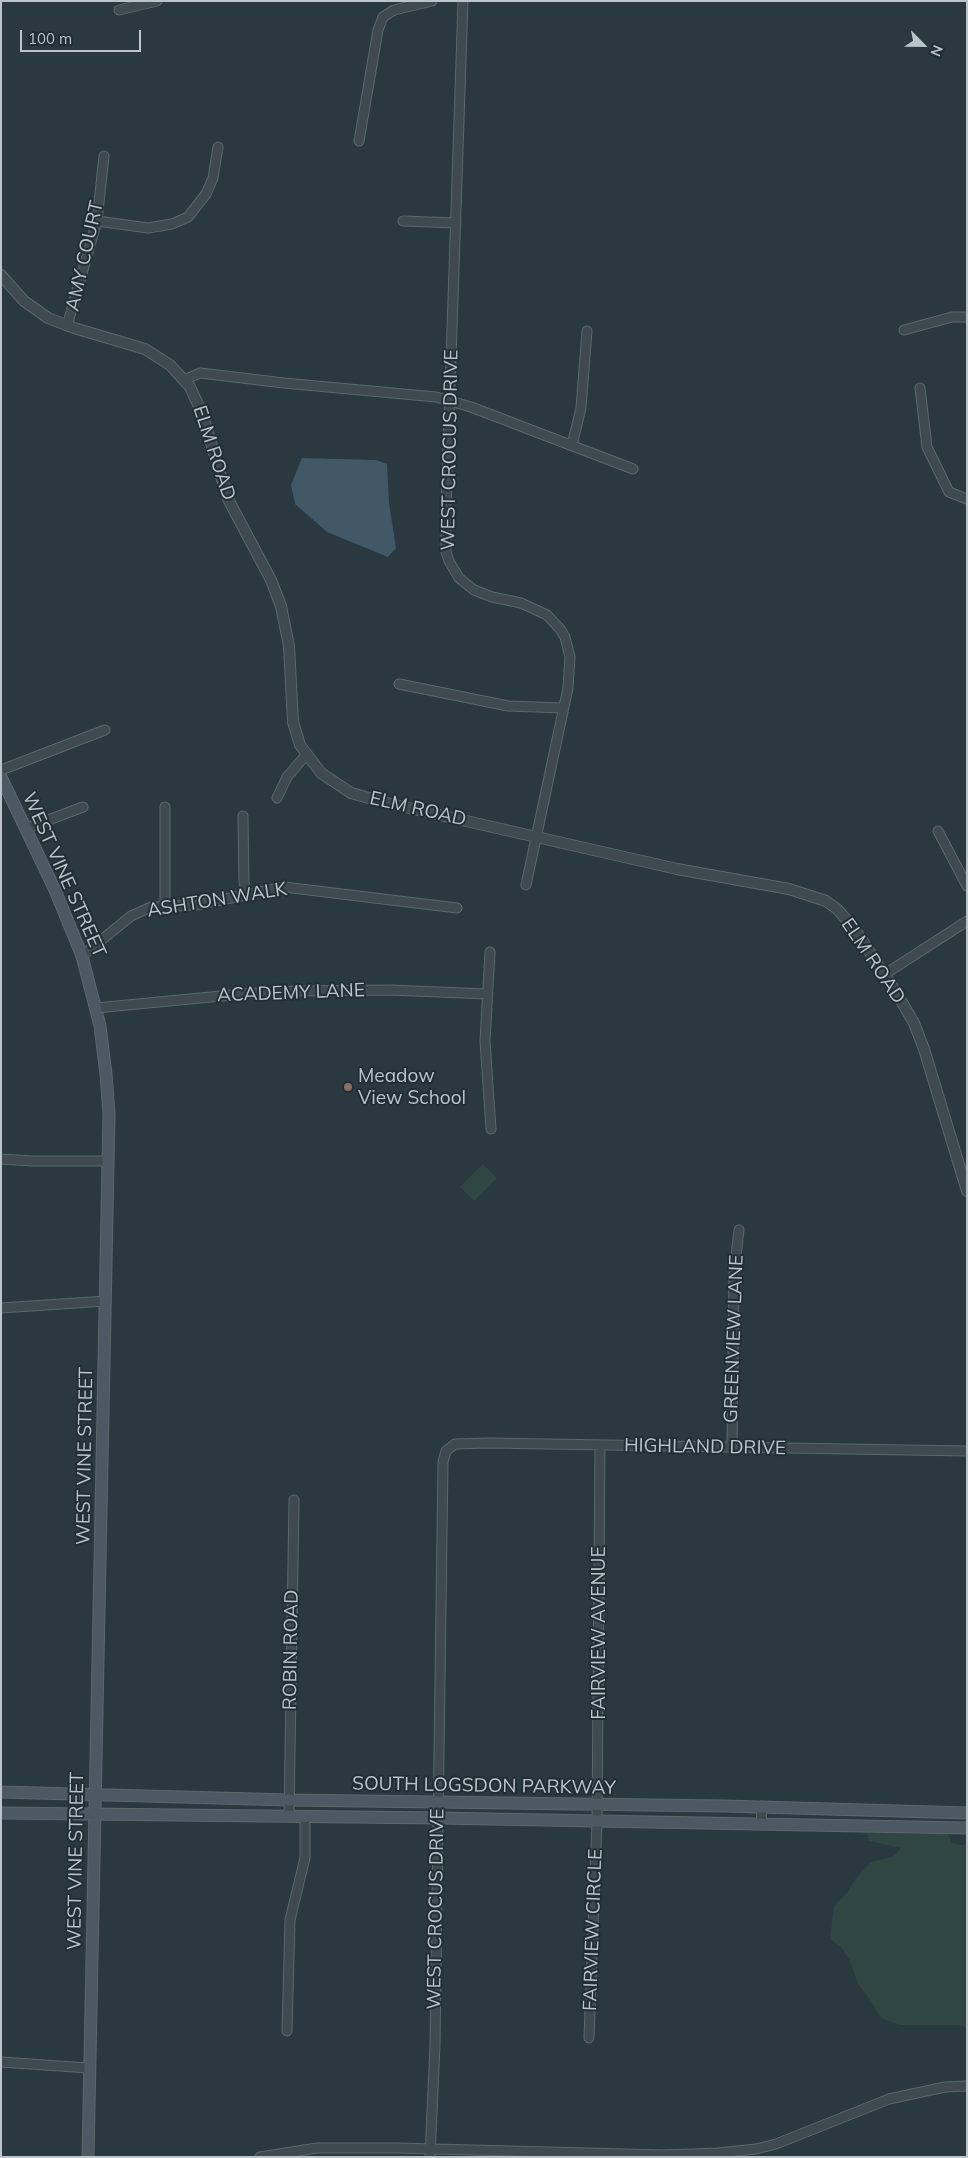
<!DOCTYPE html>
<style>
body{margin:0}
#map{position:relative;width:968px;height:2158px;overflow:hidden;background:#2a3840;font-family:Mulish,sans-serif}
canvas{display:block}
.frame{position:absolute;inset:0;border:2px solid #bbc4ca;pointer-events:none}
.north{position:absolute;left:898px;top:20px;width:50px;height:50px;-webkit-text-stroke:4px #222e36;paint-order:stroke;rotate:113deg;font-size:14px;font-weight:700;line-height:20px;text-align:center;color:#bbc4ca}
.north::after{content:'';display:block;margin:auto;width:18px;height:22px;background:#bbc4ca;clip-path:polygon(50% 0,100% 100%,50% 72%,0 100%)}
.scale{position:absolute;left:20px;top:30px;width:121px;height:22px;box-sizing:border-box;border:2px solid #bbc4ca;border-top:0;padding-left:6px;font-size:15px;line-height:18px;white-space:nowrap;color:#bbc4ca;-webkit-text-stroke:4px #222e36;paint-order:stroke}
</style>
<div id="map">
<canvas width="968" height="2158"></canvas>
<div class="frame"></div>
<div class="north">N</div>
<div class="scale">100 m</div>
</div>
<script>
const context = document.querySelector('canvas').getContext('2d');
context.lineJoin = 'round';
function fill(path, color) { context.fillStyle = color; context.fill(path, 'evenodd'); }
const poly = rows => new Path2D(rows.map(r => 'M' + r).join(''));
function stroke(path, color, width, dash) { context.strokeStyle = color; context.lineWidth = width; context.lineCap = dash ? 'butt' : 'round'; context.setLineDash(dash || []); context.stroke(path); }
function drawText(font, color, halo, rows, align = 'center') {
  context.font = font + ' Mulish,sans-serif'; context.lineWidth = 4; context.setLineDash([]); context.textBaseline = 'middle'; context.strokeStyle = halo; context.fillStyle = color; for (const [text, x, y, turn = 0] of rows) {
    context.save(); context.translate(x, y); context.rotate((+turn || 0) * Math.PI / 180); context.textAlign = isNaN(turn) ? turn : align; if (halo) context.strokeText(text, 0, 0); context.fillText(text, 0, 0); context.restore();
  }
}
fill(poly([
 [483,1164,497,1178,474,1201,460,1187],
 [867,1833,948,1834,952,1843,962,1845,967,1843,967,2028,959,2025,900,2025,881,2018,871,2001,858,1984,849,1959,841,1947,830,1939,834,1906,846,1894,856,1878,871,1862,894,1856,901,1848,869,1841]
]), '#304642');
fill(poly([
 [302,458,376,460,387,464,389,503,396,548,388,557,327,532,295,504,291,485]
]), '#415967');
const minor = poly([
 [463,1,446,508,446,552,449,561,459,578,474,590,492,597,521,603,547,615,560,629,565,637,570,657,568,688,526,885],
 [119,10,157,1],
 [359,141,378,30,383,17,394,10,432,1],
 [97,221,148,228,172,224,188,217,206,194,213,178,218,147],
 [403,221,456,223],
 [67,326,97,221,104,156],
 [904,330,952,317,967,317],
 [184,380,200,373,284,383,436,397,471,407,633,469],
 [920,388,927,447,949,492,967,499],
 [572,445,581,408,587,331],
 [399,684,508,706,563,708],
 [1,770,105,730],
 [277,798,287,777,306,755],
 [243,816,244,882,247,894],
 [27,828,83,807],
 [938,831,967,886],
 [165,906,165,807],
 [490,952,485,1041,491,1129],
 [82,956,131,916,151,907,197,905,284,887,457,908],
 [885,974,967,921],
 [96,1008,242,994,296,991,390,990,487,994],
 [1,1159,32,1161,108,1161],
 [1,1308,106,1301],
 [732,1448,734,1274,739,1230],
 [761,1807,762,1825],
 [289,1816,294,1500],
 [287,2031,290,1920,305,1858,305,1816],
 [589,2038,597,1821,600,1445],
 [1,2062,89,2068],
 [260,2157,317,2148,396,2148,664,2155,718,2153,756,2149,776,2144,889,2099,945,2087,967,2086],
 [430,2157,435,2045,443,1462,446,1451,455,1444,488,1443,967,1451]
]);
const tertiary = poly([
 [1,275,24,301,48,318,74,328,145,349,170,365,190,387,202,413,228,499,271,580,281,606,289,646,293,722,300,745,321,773,351,793,387,803,677,869,789,889,826,901,837,909,854,928,896,992,914,1023,924,1049,967,1191]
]);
const secondary = poly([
 [1,777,55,890,82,956,100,1026,106,1074,109,1114,88,2157],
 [1,1792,289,1800,724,1806,967,1813],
 [1,1813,438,1818,967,1828]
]);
stroke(minor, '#5c676d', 11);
stroke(tertiary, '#5c676d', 12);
stroke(secondary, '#5c676d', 13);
stroke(minor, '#3e4950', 9);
stroke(tertiary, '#3e4950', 10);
stroke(secondary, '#4c5963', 11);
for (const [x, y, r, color] of [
 [348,1087,5,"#8d6e63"]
]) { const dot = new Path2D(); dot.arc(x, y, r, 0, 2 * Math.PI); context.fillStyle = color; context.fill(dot); stroke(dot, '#222e36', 2); }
drawText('19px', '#bbc4ca', '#222e36', [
 ["AMY COURT",85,256,-77],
 ["WEST CROCUS DRIVE",450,450,-89],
 ["ELM ROAD",214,453,72],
 ["ELM ROAD",418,809,13],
 ["WEST VINE STREET",64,875,66],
 ["ASHTON WALK",217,900,-9],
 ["ELM ROAD",873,961,56],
 ["ACADEMY LANE",291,993,-2],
 ["GREENVIEW LANE",734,1339,-88],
 ["HIGHLAND DRIVE",705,1447,1],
 ["WEST VINE STREET",85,1456,-89],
 ["FAIRVIEW AVENUE",599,1633,-90],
 ["ROBIN ROAD",291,1650,-89],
 ["SOUTH LOGSDON PARKWAY",484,1786,1],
 ["WEST VINE STREET",76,1861,-89],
 ["WEST CROCUS DRIVE",436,1909,-89],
 ["FAIRVIEW CIRCLE",593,1930,-88]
]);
drawText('19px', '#bbc4ca', '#222e36', [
 ["Meadow",358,1076],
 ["View School",358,1098]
], 'left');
</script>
